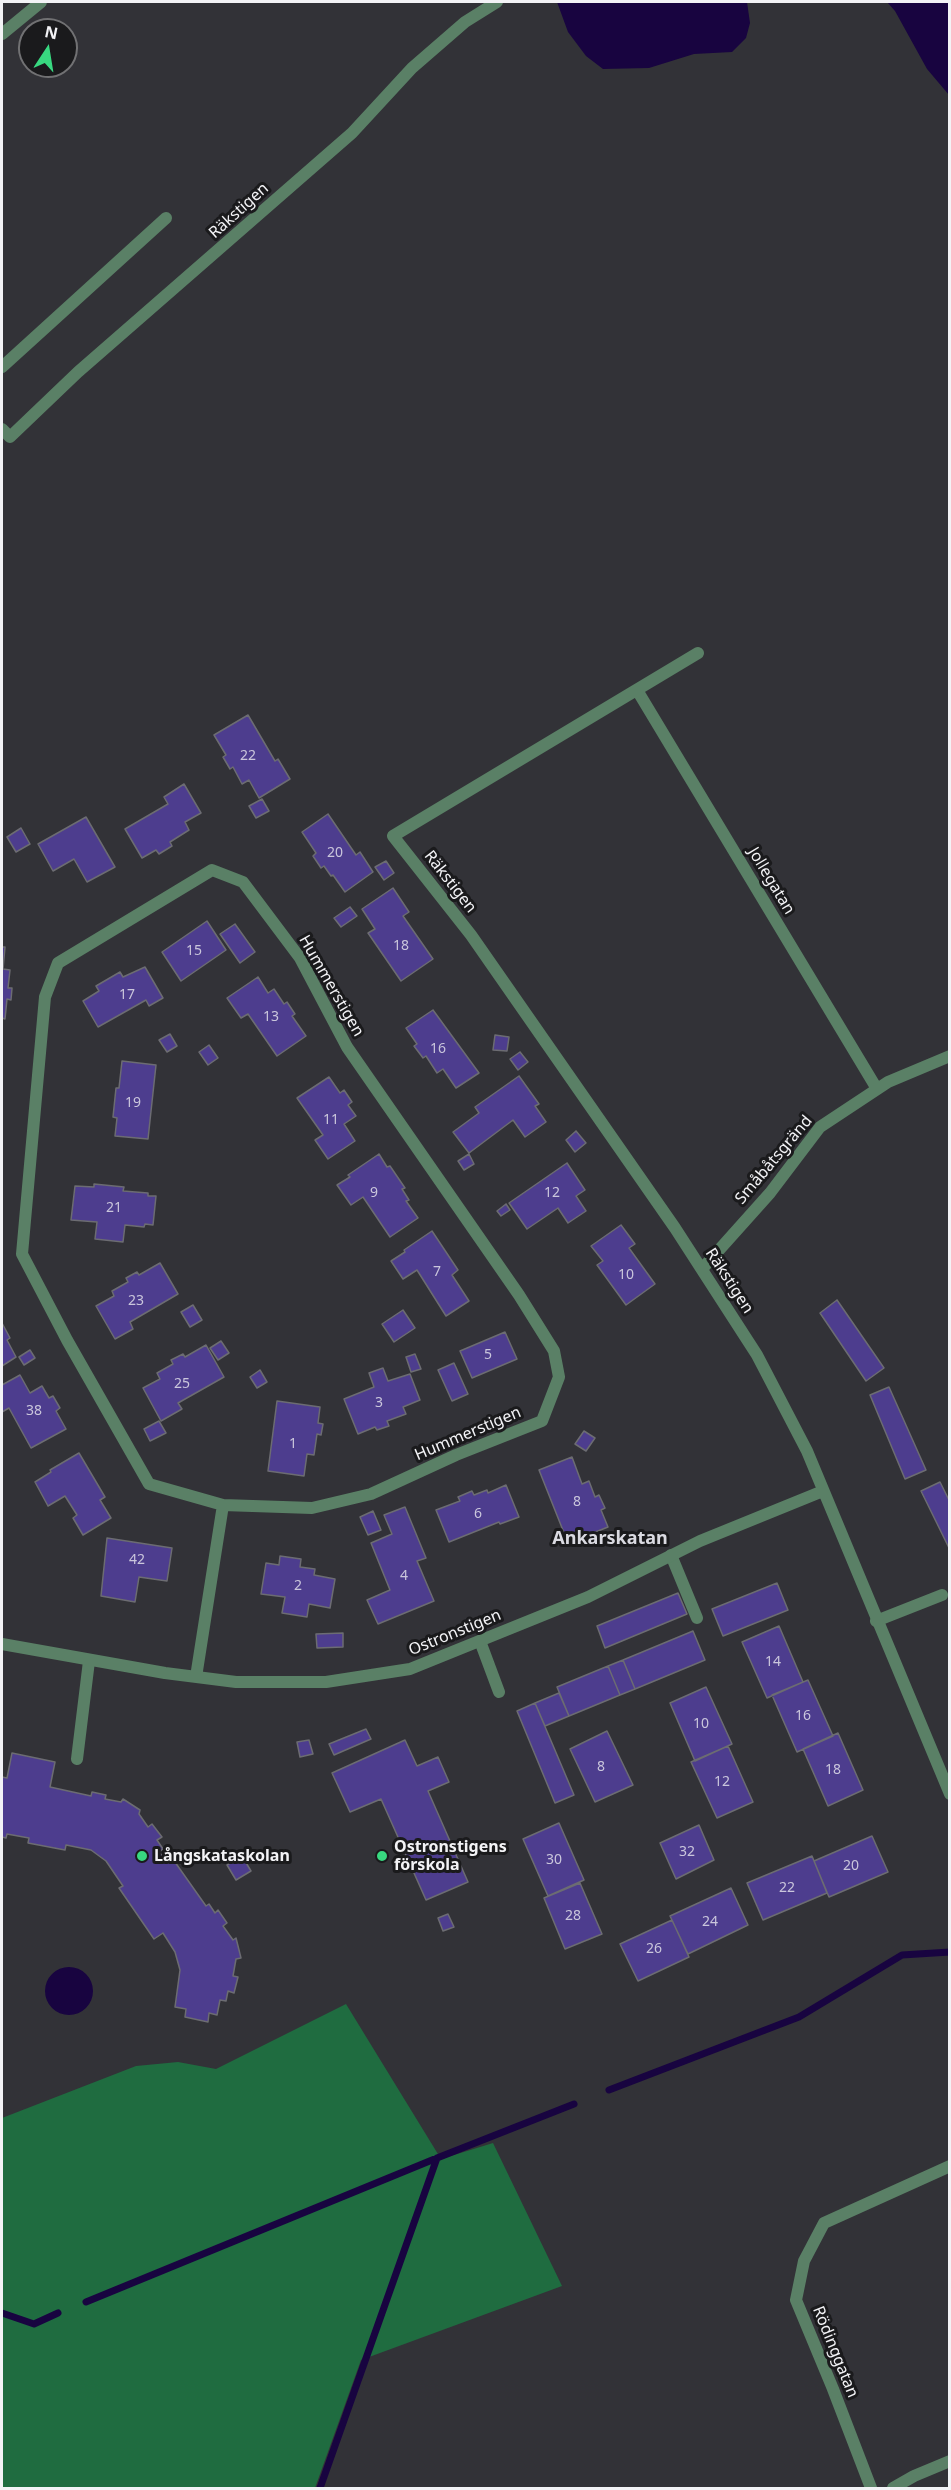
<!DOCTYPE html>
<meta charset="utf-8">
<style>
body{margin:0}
#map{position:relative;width:951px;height:2490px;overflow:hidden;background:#323237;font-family:"Noto Sans",sans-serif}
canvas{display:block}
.frame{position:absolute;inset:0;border:3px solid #f3f3f6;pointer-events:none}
.north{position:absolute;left:18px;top:18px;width:60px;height:60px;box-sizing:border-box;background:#1a1a1c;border:2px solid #717173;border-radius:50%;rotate:12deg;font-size:16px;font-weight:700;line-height:24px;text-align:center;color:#f3f3f6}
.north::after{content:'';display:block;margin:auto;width:21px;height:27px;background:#38d880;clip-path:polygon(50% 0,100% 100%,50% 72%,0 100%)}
</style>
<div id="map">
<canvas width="951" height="2490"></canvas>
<div class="frame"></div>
<div class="north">N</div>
</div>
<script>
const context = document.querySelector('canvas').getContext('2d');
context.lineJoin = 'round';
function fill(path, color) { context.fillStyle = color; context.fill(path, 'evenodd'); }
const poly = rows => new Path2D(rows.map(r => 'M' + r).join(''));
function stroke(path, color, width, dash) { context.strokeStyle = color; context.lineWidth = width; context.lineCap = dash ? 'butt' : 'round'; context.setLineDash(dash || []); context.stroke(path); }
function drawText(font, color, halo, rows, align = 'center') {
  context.font = font + ' "Noto Sans",sans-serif'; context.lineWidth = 6; context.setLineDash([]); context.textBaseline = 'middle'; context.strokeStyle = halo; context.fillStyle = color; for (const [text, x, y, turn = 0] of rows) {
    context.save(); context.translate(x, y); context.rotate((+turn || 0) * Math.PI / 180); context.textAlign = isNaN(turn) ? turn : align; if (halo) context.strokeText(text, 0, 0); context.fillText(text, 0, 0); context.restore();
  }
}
fill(poly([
 [346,2004,441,2159,493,2143,562,2286,361,2360,315,2488,2,2488,2,2118,136,2066,178,2062,216,2069]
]), '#1f6c40');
fill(poly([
 [557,2,747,2,750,23,746,38,732,52,694,54,649,68,603,69,586,56,568,32],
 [887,2,949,2,949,95,927,69,895,11],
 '45 1991a24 24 0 1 1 48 0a24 24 0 1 1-48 0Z'
]), '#180440');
stroke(poly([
 [609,2090,799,2017,902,1955,950,1952],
 [86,2302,437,2158,574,2104],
 [2,2313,34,2324,58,2313],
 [320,2488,437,2158]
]), '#180440', 7);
const building = poly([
 [248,715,275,761,278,759,290,779,259,798,249,780,242,784,233,767,230,769,223,757,226,755,214,735,248,715],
 [184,784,201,813,185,822,189,830,170,842,172,846,159,854,156,850,142,858,125,829,168,804,164,797,184,784],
 [262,799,269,811,256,818,249,806,262,799],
 [328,814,356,855,360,852,373,872,345,892,333,875,331,876,324,866,321,868,313,856,316,853,302,832,328,814],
 [86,817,115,867,87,882,74,859,53,871,38,844,86,817],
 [21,828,30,844,16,852,7,837,21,828],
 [386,861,394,873,384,880,375,867,386,861],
 [393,888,409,912,403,916,433,959,401,981,368,933,375,929,362,909,393,888],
 [350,907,357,916,341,927,334,918,350,907],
 [207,921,226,950,181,981,162,952,207,921],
 [235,924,255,952,240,963,220,934,235,924],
 [2,947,5,947,3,969,10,970,8,988,12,988,11,1000,7,999,5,1019,2,1018,2,947],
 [145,967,163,998,149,1006,146,1000,98,1027,83,1001,99,991,96,986,120,972,123,977,145,967],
 [258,977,268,993,274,989,284,1004,287,1002,295,1014,292,1016,306,1036,277,1056,248,1014,241,1018,227,998,258,977],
 [433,1010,479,1073,456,1088,443,1069,437,1073,426,1056,423,1058,414,1046,417,1044,406,1028,433,1010],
 [170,1034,177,1046,167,1052,159,1040,170,1034],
 [495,1035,509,1037,507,1051,493,1050,495,1035],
 [209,1045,218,1058,208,1065,199,1052,209,1045],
 [520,1052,528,1062,518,1070,510,1059,520,1052],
 [122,1061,156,1065,148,1139,115,1136,117,1118,113,1117,116,1088,119,1088,122,1061],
 [519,1076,539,1104,535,1106,546,1122,525,1137,513,1120,469,1153,453,1132,479,1113,475,1107,519,1076],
 [329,1077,340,1093,344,1090,352,1102,348,1105,356,1116,344,1124,355,1141,328,1159,315,1140,323,1135,297,1098,329,1077],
 [576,1131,586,1143,575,1152,566,1140,576,1131],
 [379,1154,387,1167,390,1166,405,1188,402,1189,409,1200,406,1201,418,1218,390,1237,363,1197,351,1205,337,1185,350,1177,348,1175,379,1154],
 [469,1154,474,1164,464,1170,458,1161,469,1154],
 [567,1163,585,1190,576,1196,586,1211,568,1223,558,1208,527,1229,509,1203,567,1163],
 [94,1184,124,1187,123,1191,148,1193,148,1196,156,1196,153,1225,145,1224,144,1227,125,1225,123,1242,95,1239,97,1222,71,1220,75,1186,94,1187,94,1184],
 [506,1204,510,1210,501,1216,497,1211,506,1204],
 [621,1225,635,1244,629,1248,655,1284,626,1305,597,1265,603,1261,591,1246,621,1225],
 [432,1231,458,1270,452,1275,469,1301,446,1316,417,1270,403,1279,391,1261,405,1252,404,1250,432,1231],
 [160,1263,178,1294,130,1322,133,1329,115,1339,96,1306,114,1296,112,1291,128,1282,126,1278,137,1272,139,1275,160,1263],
 [837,1300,884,1368,866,1381,820,1313,837,1300],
 [193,1305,202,1320,190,1327,181,1312,193,1305],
 [403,1310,415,1328,394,1342,382,1324,403,1310],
 [2,1323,10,1338,7,1340,16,1357,2,1366,2,1323],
 [505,1332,517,1359,472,1378,460,1351,505,1332],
 [221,1341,229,1353,218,1360,210,1348,221,1341],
 [206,1345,224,1377,178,1403,182,1409,161,1421,143,1388,160,1379,157,1373,173,1364,171,1360,183,1354,185,1357,206,1345],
 [30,1350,35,1358,24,1365,19,1357,30,1350],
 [415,1354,421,1369,411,1372,406,1357,415,1354],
 [454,1363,468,1394,452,1401,438,1370,454,1363],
 [383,1368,388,1381,410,1374,420,1400,403,1407,406,1414,387,1421,389,1426,377,1430,375,1427,358,1434,344,1399,374,1387,369,1373,383,1368],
 [260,1370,267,1382,257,1388,250,1377,260,1370],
 [20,1375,30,1393,42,1386,49,1398,53,1396,60,1408,56,1411,66,1429,31,1448,9,1408,2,1412,2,1385,20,1375],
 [889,1387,926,1470,905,1479,870,1395,889,1387],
 [277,1401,320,1407,318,1423,323,1424,321,1435,317,1434,314,1455,307,1454,304,1476,268,1471,277,1401],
 [159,1421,166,1433,150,1441,144,1429,159,1421],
 [584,1431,595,1438,586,1451,575,1444,584,1431],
 [79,1453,105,1497,100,1500,111,1518,83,1535,73,1518,77,1515,65,1496,48,1506,35,1482,51,1472,50,1470,79,1453],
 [572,1457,582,1484,589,1481,595,1497,599,1495,605,1508,601,1510,608,1527,568,1543,539,1470,572,1457],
 [940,1482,950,1502,950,1550,921,1491,940,1482],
 [506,1485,519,1517,500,1524,499,1522,449,1542,436,1510,460,1501,458,1497,472,1491,474,1495,487,1490,488,1493,506,1485],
 [405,1507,426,1558,417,1561,434,1601,378,1624,367,1600,390,1590,371,1543,392,1534,384,1515,405,1507],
 [373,1511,381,1530,368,1535,360,1517,373,1511],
 [107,1538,172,1548,167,1581,139,1577,135,1602,101,1596,107,1538],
 [280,1556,301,1559,300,1567,315,1569,314,1575,335,1579,330,1608,309,1604,307,1617,282,1613,285,1597,261,1594,266,1563,279,1565,280,1556],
 [777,1583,788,1610,723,1636,712,1609,777,1583],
 [678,1593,687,1614,605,1648,597,1626,678,1593],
 [779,1626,803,1682,767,1698,742,1642,779,1626],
 [693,1631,705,1660,635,1689,623,1660,693,1631],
 [343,1633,343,1647,317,1648,316,1634,343,1633],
 [623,1660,635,1689,620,1695,608,1666,623,1660],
 [608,1666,620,1695,569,1716,557,1687,608,1666],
 [808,1680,833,1736,797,1752,772,1695,808,1680],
 [706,1687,732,1744,695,1761,670,1703,706,1687],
 [559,1693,569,1716,545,1726,535,1703,559,1693],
 [535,1703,574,1795,555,1803,517,1711,535,1703],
 [366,1729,371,1739,334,1755,329,1744,366,1729],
 [607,1731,633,1785,595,1802,570,1749,607,1731],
 [838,1733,863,1790,828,1806,803,1749,838,1733],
 [309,1740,313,1754,300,1757,297,1742,309,1740],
 [405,1740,417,1766,438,1757,449,1782,428,1791,468,1882,426,1900,381,1799,350,1812,332,1773,405,1740],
 [728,1746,753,1802,717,1818,691,1762,728,1746],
 [12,1753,55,1762,50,1787,91,1796,92,1792,106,1795,105,1799,121,1802,123,1799,140,1810,139,1814,148,1827,152,1824,162,1837,157,1840,163,1849,159,1852,165,1859,170,1855,206,1906,209,1904,215,1913,218,1910,227,1923,223,1926,233,1940,236,1938,241,1958,236,1959,233,1976,238,1977,234,1993,228,1991,226,2001,220,2000,217,2015,209,2013,208,2022,185,2017,186,2009,175,2007,180,1970,175,1952,163,1933,154,1939,119,1888,123,1886,106,1861,91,1850,66,1845,65,1850,28,1843,29,1838,7,1834,6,1838,2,1837,2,1777,7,1778,12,1753],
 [559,1823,584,1880,548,1896,523,1839,559,1823],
 [699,1825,714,1860,676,1879,660,1843,699,1825],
 [872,1836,888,1872,829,1897,814,1861,872,1836],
 [242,1856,251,1871,236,1880,227,1865,242,1856],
 [812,1856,827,1893,763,1920,747,1883,812,1856],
 [580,1883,602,1934,565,1949,544,1898,580,1883],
 [731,1888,748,1925,688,1954,670,1916,731,1888],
 [448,1914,454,1927,443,1931,438,1918,448,1914],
 [672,1920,689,1957,638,1981,620,1944,672,1920]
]);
fill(building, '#4d3d8e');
stroke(building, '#6c6c72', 1.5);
stroke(poly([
 [2,367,166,218],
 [671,1555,697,1618],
 [876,1621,942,1595],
 [480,1641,499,1692],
 [77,1759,89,1661]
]), '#5a8066', 12);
stroke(poly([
 [2,34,41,2],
 [2,429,10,437,78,372,352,133,412,68,465,22,497,2],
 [698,653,393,836,471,935,675,1228,757,1355,807,1451,950,1794],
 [637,690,877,1089],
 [702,1269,770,1193,820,1127,888,1082,950,1056],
 [2,1644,165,1673,236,1682,326,1682,410,1669,588,1597,700,1541,823,1491],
 [196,1677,223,1505,149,1484,67,1340,22,1254,45,997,58,963,212,870,243,882,300,958,347,1047,519,1295,554,1351,559,1377,542,1421,456,1455,371,1494,312,1508,223,1505],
 [871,2488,833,2389,796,2300,804,2261,824,2223,950,2166],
 [893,2488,914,2476,950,2461]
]), '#5a8066', 12);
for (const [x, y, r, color] of [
 [142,1856,6,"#38d880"],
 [382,1856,6,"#38d880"]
]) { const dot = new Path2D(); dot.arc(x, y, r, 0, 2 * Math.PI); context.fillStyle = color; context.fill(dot); stroke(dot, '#1a1a1c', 2); }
drawText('14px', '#cac6dc', null, [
 ["22",248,756],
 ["20",335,853],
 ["18",401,946],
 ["15",194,951],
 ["17",127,995],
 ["13",271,1017],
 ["16",438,1049],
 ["19",133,1103],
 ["11",331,1120],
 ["9",374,1193],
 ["12",552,1193],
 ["21",114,1208],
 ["7",437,1272],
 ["10",626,1275],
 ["23",136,1301],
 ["5",488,1355],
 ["25",182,1384],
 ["3",379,1403],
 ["38",34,1411],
 ["1",293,1444],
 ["8",577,1502],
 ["6",478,1514],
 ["42",137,1560],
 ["4",404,1576],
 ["2",298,1586],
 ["14",773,1662],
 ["16",803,1716],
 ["10",701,1724],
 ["8",601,1767],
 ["18",833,1770],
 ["12",722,1782],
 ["32",687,1852],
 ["30",554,1860],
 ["20",851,1866],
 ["22",787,1888],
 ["28",573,1916],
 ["24",710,1922],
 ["26",654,1949]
]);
drawText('16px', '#f3f3f6', '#1a1a1c', [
 ["Räkstigen",239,211,-42],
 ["Jollegatan",771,881,59],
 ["Räkstigen",450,882,52],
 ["Hummerstigen",331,986,60],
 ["Småbåtsgränd",774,1160,-50],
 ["Räkstigen",729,1281,57],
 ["Hummerstigen",468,1434,-23],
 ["Ostronstigen",455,1633,-22],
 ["Rödinggatan",835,2352,68]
]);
drawText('bold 16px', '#f3f3f6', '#1a1a1c', [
 ["Ostronstigens",394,1847],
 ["förskola",394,1865],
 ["Långskataskolan",154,1856]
], 'left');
drawText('bold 18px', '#dadae1', '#1a1a1c', [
 ["Ankarskatan",610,1539]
]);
</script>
